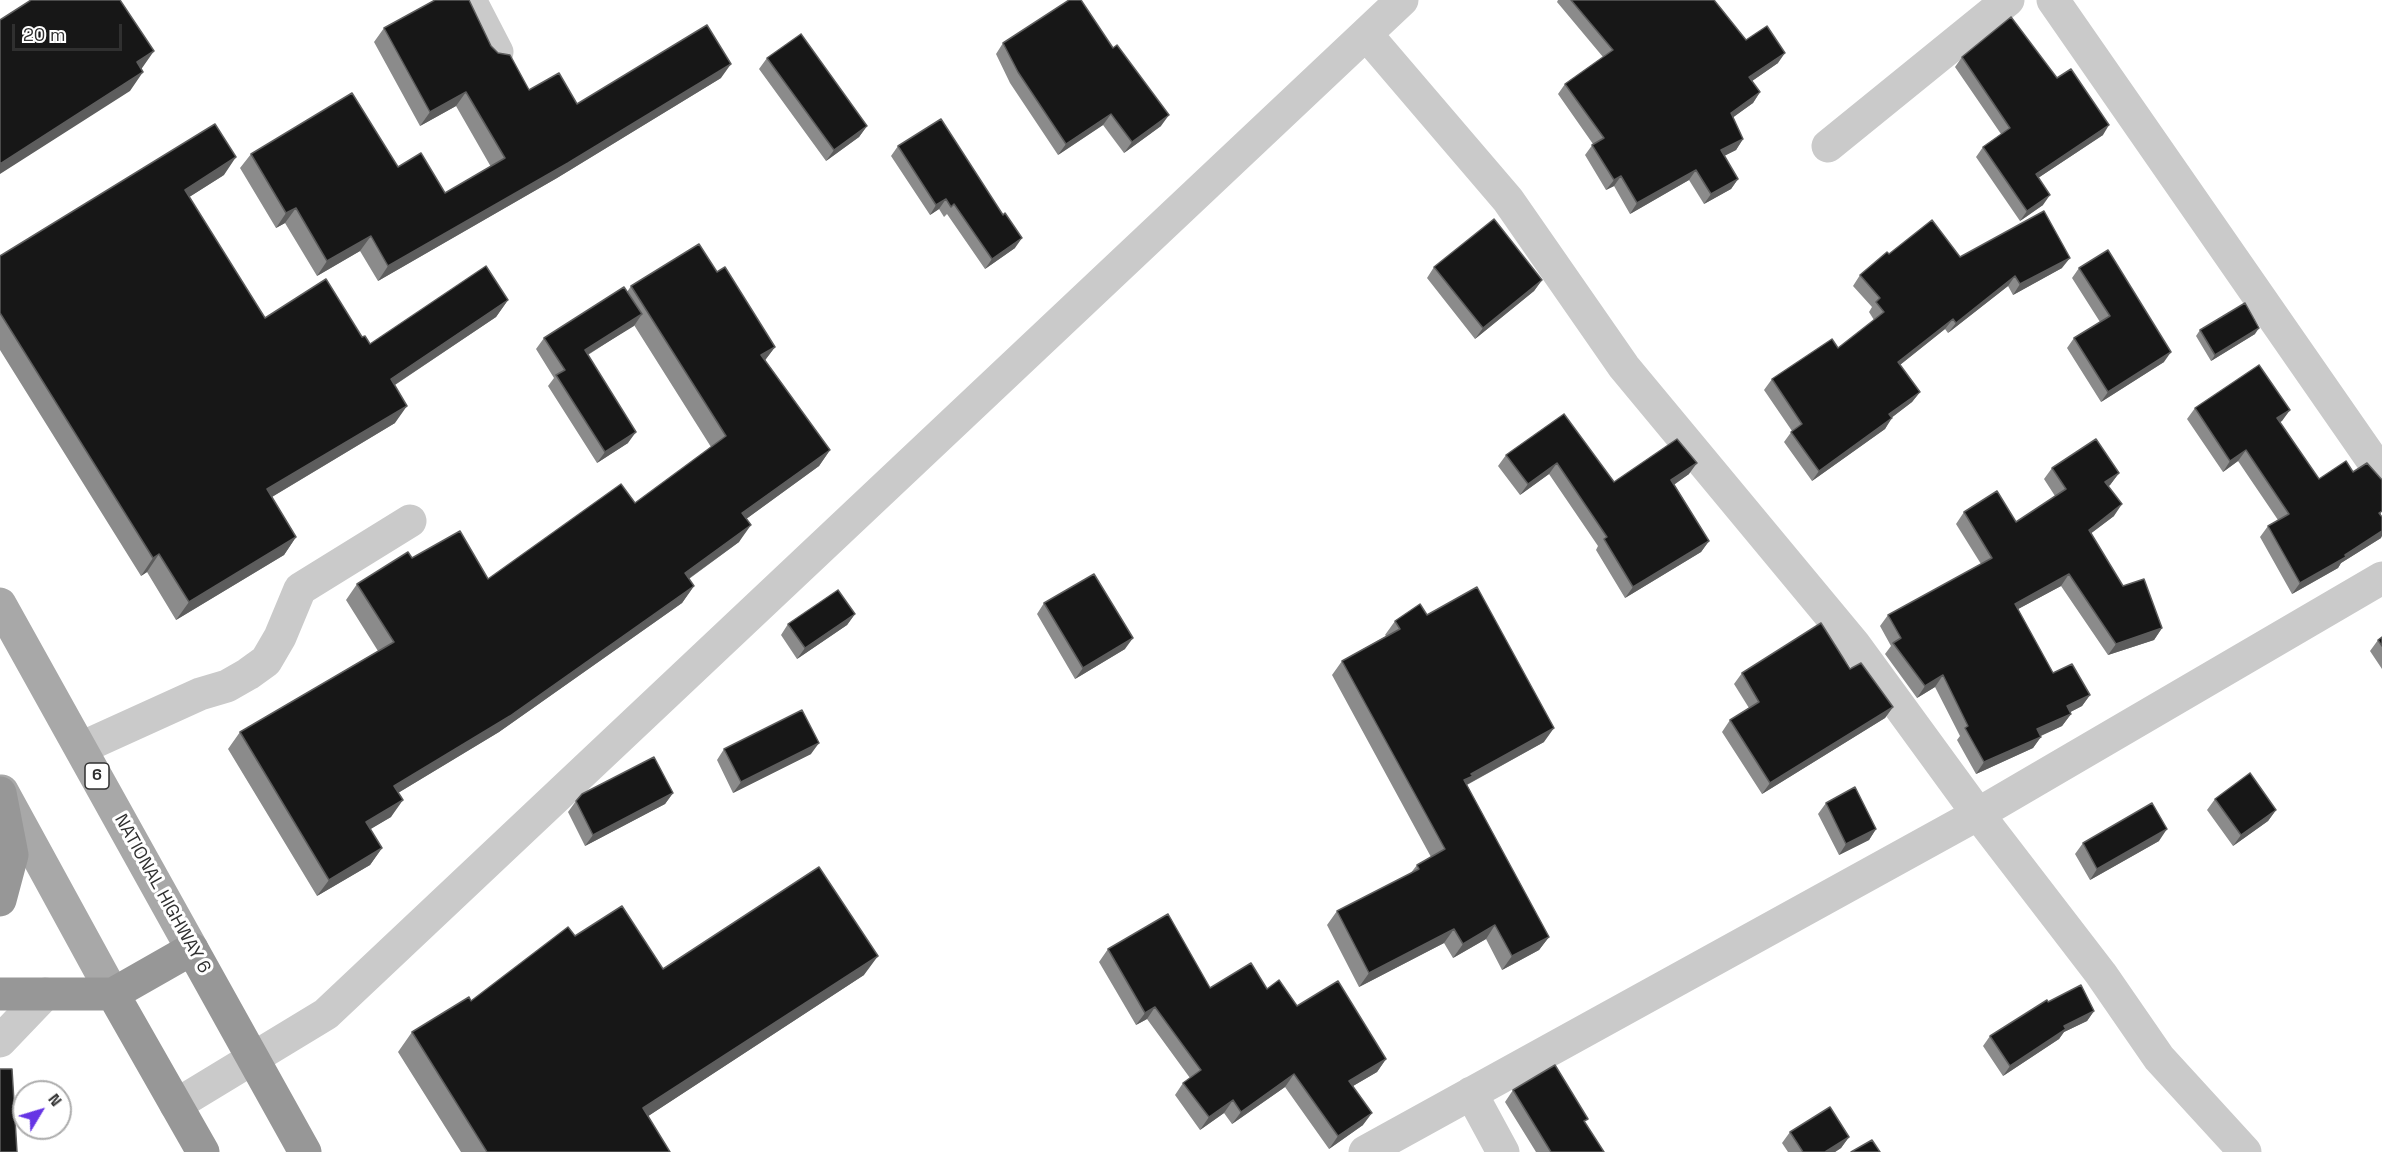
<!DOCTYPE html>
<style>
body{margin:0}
#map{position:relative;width:2382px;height:1152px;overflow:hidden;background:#fff;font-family:"Space Grotesk",sans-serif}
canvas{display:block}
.north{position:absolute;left:12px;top:1080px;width:60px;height:60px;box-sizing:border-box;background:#fff;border:2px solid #acacac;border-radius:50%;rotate:52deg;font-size:16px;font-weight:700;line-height:24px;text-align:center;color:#303030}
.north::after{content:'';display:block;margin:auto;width:21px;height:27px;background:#6635e4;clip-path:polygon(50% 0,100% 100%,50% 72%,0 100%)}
.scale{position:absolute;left:12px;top:24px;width:110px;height:27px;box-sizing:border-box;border:3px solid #303030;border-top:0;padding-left:8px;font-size:18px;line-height:21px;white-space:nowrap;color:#303030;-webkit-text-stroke:4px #fff;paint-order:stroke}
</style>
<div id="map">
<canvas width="2382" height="1152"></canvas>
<div class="north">N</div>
<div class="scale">20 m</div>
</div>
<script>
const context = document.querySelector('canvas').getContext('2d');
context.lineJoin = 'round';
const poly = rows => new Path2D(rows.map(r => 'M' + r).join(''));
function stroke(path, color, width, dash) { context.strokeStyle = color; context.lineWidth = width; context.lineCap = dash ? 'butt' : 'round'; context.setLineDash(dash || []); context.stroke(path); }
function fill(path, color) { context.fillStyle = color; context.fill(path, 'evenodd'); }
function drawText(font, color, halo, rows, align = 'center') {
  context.font = font + ' "Space Grotesk",sans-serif'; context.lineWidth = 6; context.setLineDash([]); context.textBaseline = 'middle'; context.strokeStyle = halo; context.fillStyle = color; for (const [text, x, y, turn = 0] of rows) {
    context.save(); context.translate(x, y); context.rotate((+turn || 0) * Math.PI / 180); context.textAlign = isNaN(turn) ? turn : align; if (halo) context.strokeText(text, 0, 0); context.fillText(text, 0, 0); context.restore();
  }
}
stroke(poly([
 [470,0,497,52],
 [2053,0,2382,474],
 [1366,34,1508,200,1624,367,1854,644,1978,814,2101,974,2159,1058,2245,1152],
 [1828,146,2008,0],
 [81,748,200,694,227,686,248,674,266,661,280,637,300,589,410,521],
 [0,1041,45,994],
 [1471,1093,1503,1152],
 [176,1105,326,1014,1402,0],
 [1365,1152,1978,814,2382,578]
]), '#cacaca', 33);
stroke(poly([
 [0,604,192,949],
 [2,791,113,994]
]), '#a8a8a8', 33);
stroke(poly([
 [0,793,12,855,0,900],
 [0,994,113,994,192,949,305,1152],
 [113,994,203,1152]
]), '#979797', 33);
fill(poly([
 [1558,0,1714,0,1746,40,1778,63,1752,81,1760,92,1753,103,1733,117,1743,139,1736,150,1724,156,1738,179,1731,189,1704,204,1689,180,1630,214,1614,186,1606,190,1585,155,1593,144,1558,94,1565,84,1603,57,1557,2],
 [384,28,491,46,529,90,577,104,721,78,557,178,378,281,360,251,317,276,285,223,276,228,240,168,251,154,445,193,491,167,456,106,420,126,374,42],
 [1003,43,1161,126,1124,153,1103,125,1058,155,1010,83,996,54],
 [1962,57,2057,78,2103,135,2038,178,2043,205,2020,221,1976,157,1983,147,2001,134,1955,67],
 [767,58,867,126,859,137,826,161,759,69],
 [898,146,1015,248,985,269,947,214,944,217,939,209,930,215,891,156],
 [224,175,189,197,265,318,362,337,370,344,508,300,496,317,395,385,395,423,272,497,296,537,284,555,176,620,147,572,141,576,0,350,0,256],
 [1889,254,1960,257,2062,268,2013,295,2008,286,1948,333,1945,329,1900,365,1920,392,1912,402,1891,418,1885,429,1812,481,1784,442,1792,431,1764,390,1772,379,1838,348,1874,320,1869,312,1872,307,1853,286,1860,275],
 [1434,267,1542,280,1534,291,1475,339,1427,278],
 [2079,268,2164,362,2101,402,2067,348,2074,338,2100,322,2072,278],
 [717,272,775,347,765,360,830,450,819,466,746,519,739,542,689,579,694,586,682,603,499,732,398,793,391,817,370,829,382,848,370,865,317,896,228,749,240,732,378,651,346,600,357,584,412,558,488,579,635,503,711,447,634,325,588,355,628,443,597,463,548,386,554,378,536,349,544,338,627,292,631,286],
 [2200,330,2255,334,2211,361,2196,336],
 [2195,408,2290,410,2280,422,2319,479,2353,472,2381,480,2381,538,2341,563,2338,568,2292,594,2260,537,2268,526,2278,520,2238,461,2223,472,2187,419],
 [1564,414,1614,482,1689,474,1674,484,1709,541,1701,552,1625,598,1596,550,1598,546,1549,474,1520,495,1498,466,1506,455],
 [2052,468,2119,473,2110,485,2108,487,2114,516,2091,533,2123,586,2162,628,2154,640,2108,655,2061,586,2018,609,2053,673,2090,695,2082,706,2070,712,2071,714,2062,726,2041,736,2033,748,1976,774,1957,740,1960,736,1935,687,1917,698,1885,654,1891,646,1880,626,1888,615,1981,564,1956,524,1964,512,2016,522,2055,496,2044,479],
 [1044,603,1125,649,1075,679,1037,614],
 [855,614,847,625,797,659,781,635,788,624],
 [1427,615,1544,742,1467,785,1549,937,1539,950,1502,970,1486,939,1453,958,1444,943,1359,987,1327,925,1337,911,1410,874,1417,865,1431,857,1332,675,1342,661,1386,636,1385,635,1395,621],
 [2382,637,2382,669,2370,651,2378,640],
 [1850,669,1893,707,1885,718,1762,794,1722,732,1730,720,1749,708,1734,684,1742,673],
 [724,749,811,754,733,793,717,760],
 [673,793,665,804,585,846,568,812,576,801],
 [2215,799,2276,810,2268,821,2233,846,2207,810],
 [1826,803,1876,829,1869,840,1839,855,1818,814],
 [2159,841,2090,880,2075,854,2083,843],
 [575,936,663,969,864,975,648,1116,670,1152,461,1152,398,1052,412,1032,471,1001],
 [1108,949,1210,988,1267,989,1386,1059,1377,1072,1353,1086,1363,1125,1329,1149,1285,1087,1232,1124,1224,1113,1200,1130,1175,1095,1183,1083,1190,1078,1147,1019,1136,1025,1099,962],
 [2094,1011,2087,1021,2064,1032,2059,1039,2003,1076,1983,1046,1990,1036],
 [1513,1090,1604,1152,1536,1152,1505,1102],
 [1790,1132,1849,1137,1841,1148,1835,1152,1788,1152,1782,1143]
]), '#8b8b8b');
fill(poly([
 [154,51,140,71,137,62],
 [1785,53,1778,63,1742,88,1749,77],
 [731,64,721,78,557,178,378,281,388,266],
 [143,72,130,91,0,174,0,164],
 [466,92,456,106,420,126,430,112],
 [1760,92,1753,103,1724,124,1731,113],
 [1111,114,1103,125,1058,155,1066,144],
 [1169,115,1161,126,1124,153,1132,142],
 [2109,125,2103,135,2029,184,2036,174],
 [867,126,859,137,826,161,834,150],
 [1743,139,1736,150,1714,161,1721,150],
 [236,157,224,175,172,208,185,190],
 [1696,170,1689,180,1630,214,1637,203],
 [1621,176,1614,186,1606,190,1614,180],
 [1738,179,1731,189,1704,204,1711,194],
 [2050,195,2043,205,2020,221,2027,211],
 [946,199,939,209,930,215,936,205],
 [296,208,285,223,276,228,286,213],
 [371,236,360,251,317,276,327,261],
 [1022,238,1015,248,985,269,992,259],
 [2070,258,2062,268,2013,295,2020,284],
 [2015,276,2008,286,1948,333,1956,323],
 [1542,280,1534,291,1475,339,1483,328],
 [508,300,496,317,378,396,391,379],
 [642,314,634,326,577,361,585,350],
 [1953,319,1945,329,1891,372,1898,362],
 [2259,328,2255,334,2211,361,2215,355],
 [775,347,763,363,761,355],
 [2171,352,2164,362,2101,402,2108,392],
 [1920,392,1912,402,1882,425,1889,414],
 [407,406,395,423,255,507,267,489],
 [2290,410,2282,421,2270,429,2277,418],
 [1892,418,1885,429,1812,481,1819,471],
 [636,432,628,443,597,463,605,452],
 [830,450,819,466,731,530,742,513],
 [2246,450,2238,461,2223,472,2230,461],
 [1557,463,1549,474,1520,495,1528,484],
 [1697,463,1689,474,1664,492,1671,480],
 [2119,473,2110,485,2096,494,2105,482],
 [2122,504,2114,516,2081,541,2089,530],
 [751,525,739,542,673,590,685,573],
 [2382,531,2382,536,2381,538,2341,563,2338,568,2292,594,2300,583],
 [296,537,284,555,176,620,189,602],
 [1709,541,1701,552,1625,598,1633,587],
 [159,554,147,572,141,576,153,558],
 [2069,574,2061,586,2007,615,2015,604],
 [694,586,682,603,499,732,383,802,394,786],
 [855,614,847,625,797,659,805,648],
 [2162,628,2154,640,2108,655,2116,644],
 [1133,638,1125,649,1075,679,1083,668],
 [1943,675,1935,687,1917,698,1925,686],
 [2090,695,2082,706,2059,718,2067,706],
 [1893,707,1885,718,1762,794,1770,783],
 [2071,714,2062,726,2029,741,2037,729],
 [1554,728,1544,742,1466,785,1464,780,1471,774],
 [2041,737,2033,748,1976,774,1984,762],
 [819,743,811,754,733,793,741,782],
 [673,793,665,804,585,846,593,835],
 [403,800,391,817,354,839,366,822],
 [2276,810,2268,821,2233,846,2241,835],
 [1876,829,1869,840,1839,855,1846,844],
 [2167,829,2159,841,2090,880,2097,869],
 [382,848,370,865,317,896,329,880],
 [1495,925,1486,939,1453,958,1463,944],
 [1454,929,1444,943,1359,987,1369,973],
 [1549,937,1539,950,1502,970,1512,956],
 [878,956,864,975,630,1128,643,1108],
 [1155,1007,1147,1019,1136,1025,1145,1013],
 [2094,1011,2087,1021,2064,1032,2059,1039,2003,1076,2010,1066,2064,1026],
 [1386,1059,1377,1072,1341,1093,1349,1081],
 [1294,1074,1285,1087,1232,1124,1241,1112],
 [1233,1100,1224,1113,1200,1130,1209,1117],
 [1372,1113,1363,1125,1329,1149,1338,1136],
 [1849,1137,1841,1148,1835,1152,1825,1152]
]), '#5d5d5d');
const building = poly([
 [31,0,120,0,154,51,137,62,143,72,0,164,0,20,31,0],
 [435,0,469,0,491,46,498,53,510,55,529,90,559,73,577,104,707,25,731,64,568,163,388,266,371,236,327,261,296,208,286,213,251,154,352,93,398,167,421,153,445,193,505,158,466,92,430,112,384,28,435,0],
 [1069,0,1081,0,1113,48,1117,45,1169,115,1132,142,1111,114,1066,144,1018,72,1003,43,1069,0],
 [1571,0,1714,0,1746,40,1767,26,1785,53,1749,77,1760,92,1731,113,1743,139,1721,150,1738,179,1711,194,1696,170,1637,203,1621,176,1614,180,1592,145,1604,138,1565,84,1613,50,1571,0],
 [2011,17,2057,78,2071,69,2109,125,2036,174,2050,195,2027,211,1983,147,2010,128,1962,57,2011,17],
 [801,34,867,126,834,150,767,58,801,34],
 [941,119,1003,215,1005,213,1022,238,992,259,954,204,951,207,946,199,936,205,898,146,941,119],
 [215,124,236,157,185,190,265,318,326,279,362,337,365,336,370,344,486,266,508,300,391,379,407,406,267,489,296,537,189,602,159,554,153,558,0,313,0,256,215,124],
 [2044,211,2070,258,2020,284,2015,276,1956,323,1953,319,1898,362,1920,392,1889,414,1892,418,1819,471,1791,432,1802,424,1772,379,1832,339,1838,348,1884,312,1876,302,1880,298,1860,275,1887,252,1889,254,1932,220,1960,257,2044,211],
 [1494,219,1542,280,1483,328,1434,267,1494,219],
 [699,244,717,272,725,267,775,347,761,355,830,450,742,513,751,525,685,573,694,586,510,716,394,786,403,800,366,822,382,848,329,880,240,732,394,642,357,584,408,552,412,558,460,531,488,579,621,484,635,503,726,436,631,286,699,244],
 [2108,250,2171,352,2108,392,2074,338,2110,316,2079,268,2108,250],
 [624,287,642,314,585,350,636,432,605,452,556,375,565,370,544,338,624,287],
 [2245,303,2259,328,2215,355,2200,330,2245,303],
 [2259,365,2290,410,2277,418,2319,479,2346,461,2353,472,2367,463,2382,480,2382,511,2379,513,2382,517,2382,531,2345,555,2346,557,2300,583,2268,526,2289,514,2246,450,2230,461,2195,408,2259,365],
 [1564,414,1614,482,1677,439,1697,463,1671,480,1709,541,1633,587,1604,539,1607,537,1557,463,1528,484,1506,455,1564,414],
 [2096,439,2119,473,2105,482,2122,504,2089,530,2123,586,2144,579,2162,628,2116,644,2069,574,2015,604,2053,673,2072,664,2090,695,2067,706,2071,714,2037,729,2041,737,1984,762,1965,728,1968,726,1943,675,1925,686,1893,643,1901,638,1888,615,1992,558,1964,512,1997,491,2016,522,2066,489,2052,468,2096,439],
 [1094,574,1133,638,1083,668,1044,603,1094,574],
 [1477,587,1554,728,1471,774,1473,776,1464,780,1549,937,1512,956,1495,925,1463,944,1454,929,1369,973,1337,911,1419,869,1417,865,1445,849,1342,661,1400,629,1395,621,1420,604,1427,615,1477,587],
 [838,590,855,614,805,648,788,624,838,590],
 [1821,623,1850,669,1861,663,1893,707,1770,783,1730,720,1759,702,1742,673,1821,623],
 [2382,637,2382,646,2378,640,2382,637],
 [802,710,819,743,741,782,724,749,802,710],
 [654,757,673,793,593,835,576,801,582,794,654,757],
 [2250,773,2276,810,2241,835,2215,799,2250,773],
 [1855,787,1876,829,1846,844,1826,803,1855,787],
 [2152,803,2167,829,2097,869,2083,843,2152,803],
 [819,867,878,956,643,1108,670,1152,487,1152,412,1032,469,997,471,1001,568,927,575,936,622,906,663,969,819,867],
 [1168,914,1210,988,1251,963,1267,989,1279,980,1297,1006,1338,981,1386,1059,1349,1081,1372,1113,1338,1136,1294,1074,1241,1112,1233,1100,1209,1117,1183,1083,1201,1070,1155,1007,1145,1013,1108,949,1168,914],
 [2081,985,2094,1011,2064,1026,2066,1029,2010,1066,1990,1036,2047,1000,2048,1002,2081,985],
 [1555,1065,1588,1119,1584,1121,1604,1152,1551,1152,1513,1090,1555,1065],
 [0,1069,12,1069,17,1152,0,1152,0,1069],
 [1830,1107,1849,1137,1825,1152,1803,1152,1790,1132,1830,1107],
 [1872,1140,1880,1152,1851,1152,1872,1140]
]);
fill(building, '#171717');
stroke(building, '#5d5d5d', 1.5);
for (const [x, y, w] of [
 [97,776,24]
]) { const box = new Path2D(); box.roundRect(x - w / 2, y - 13, w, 26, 4.5); context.fillStyle = '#fff'; context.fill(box); stroke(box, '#303030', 1.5); }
drawText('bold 16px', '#303030', null, [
 ["6",97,776]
]);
drawText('18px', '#303030', '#fff', [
 ["NATIONAL HIGHWAY 6",162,894,61]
]);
</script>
